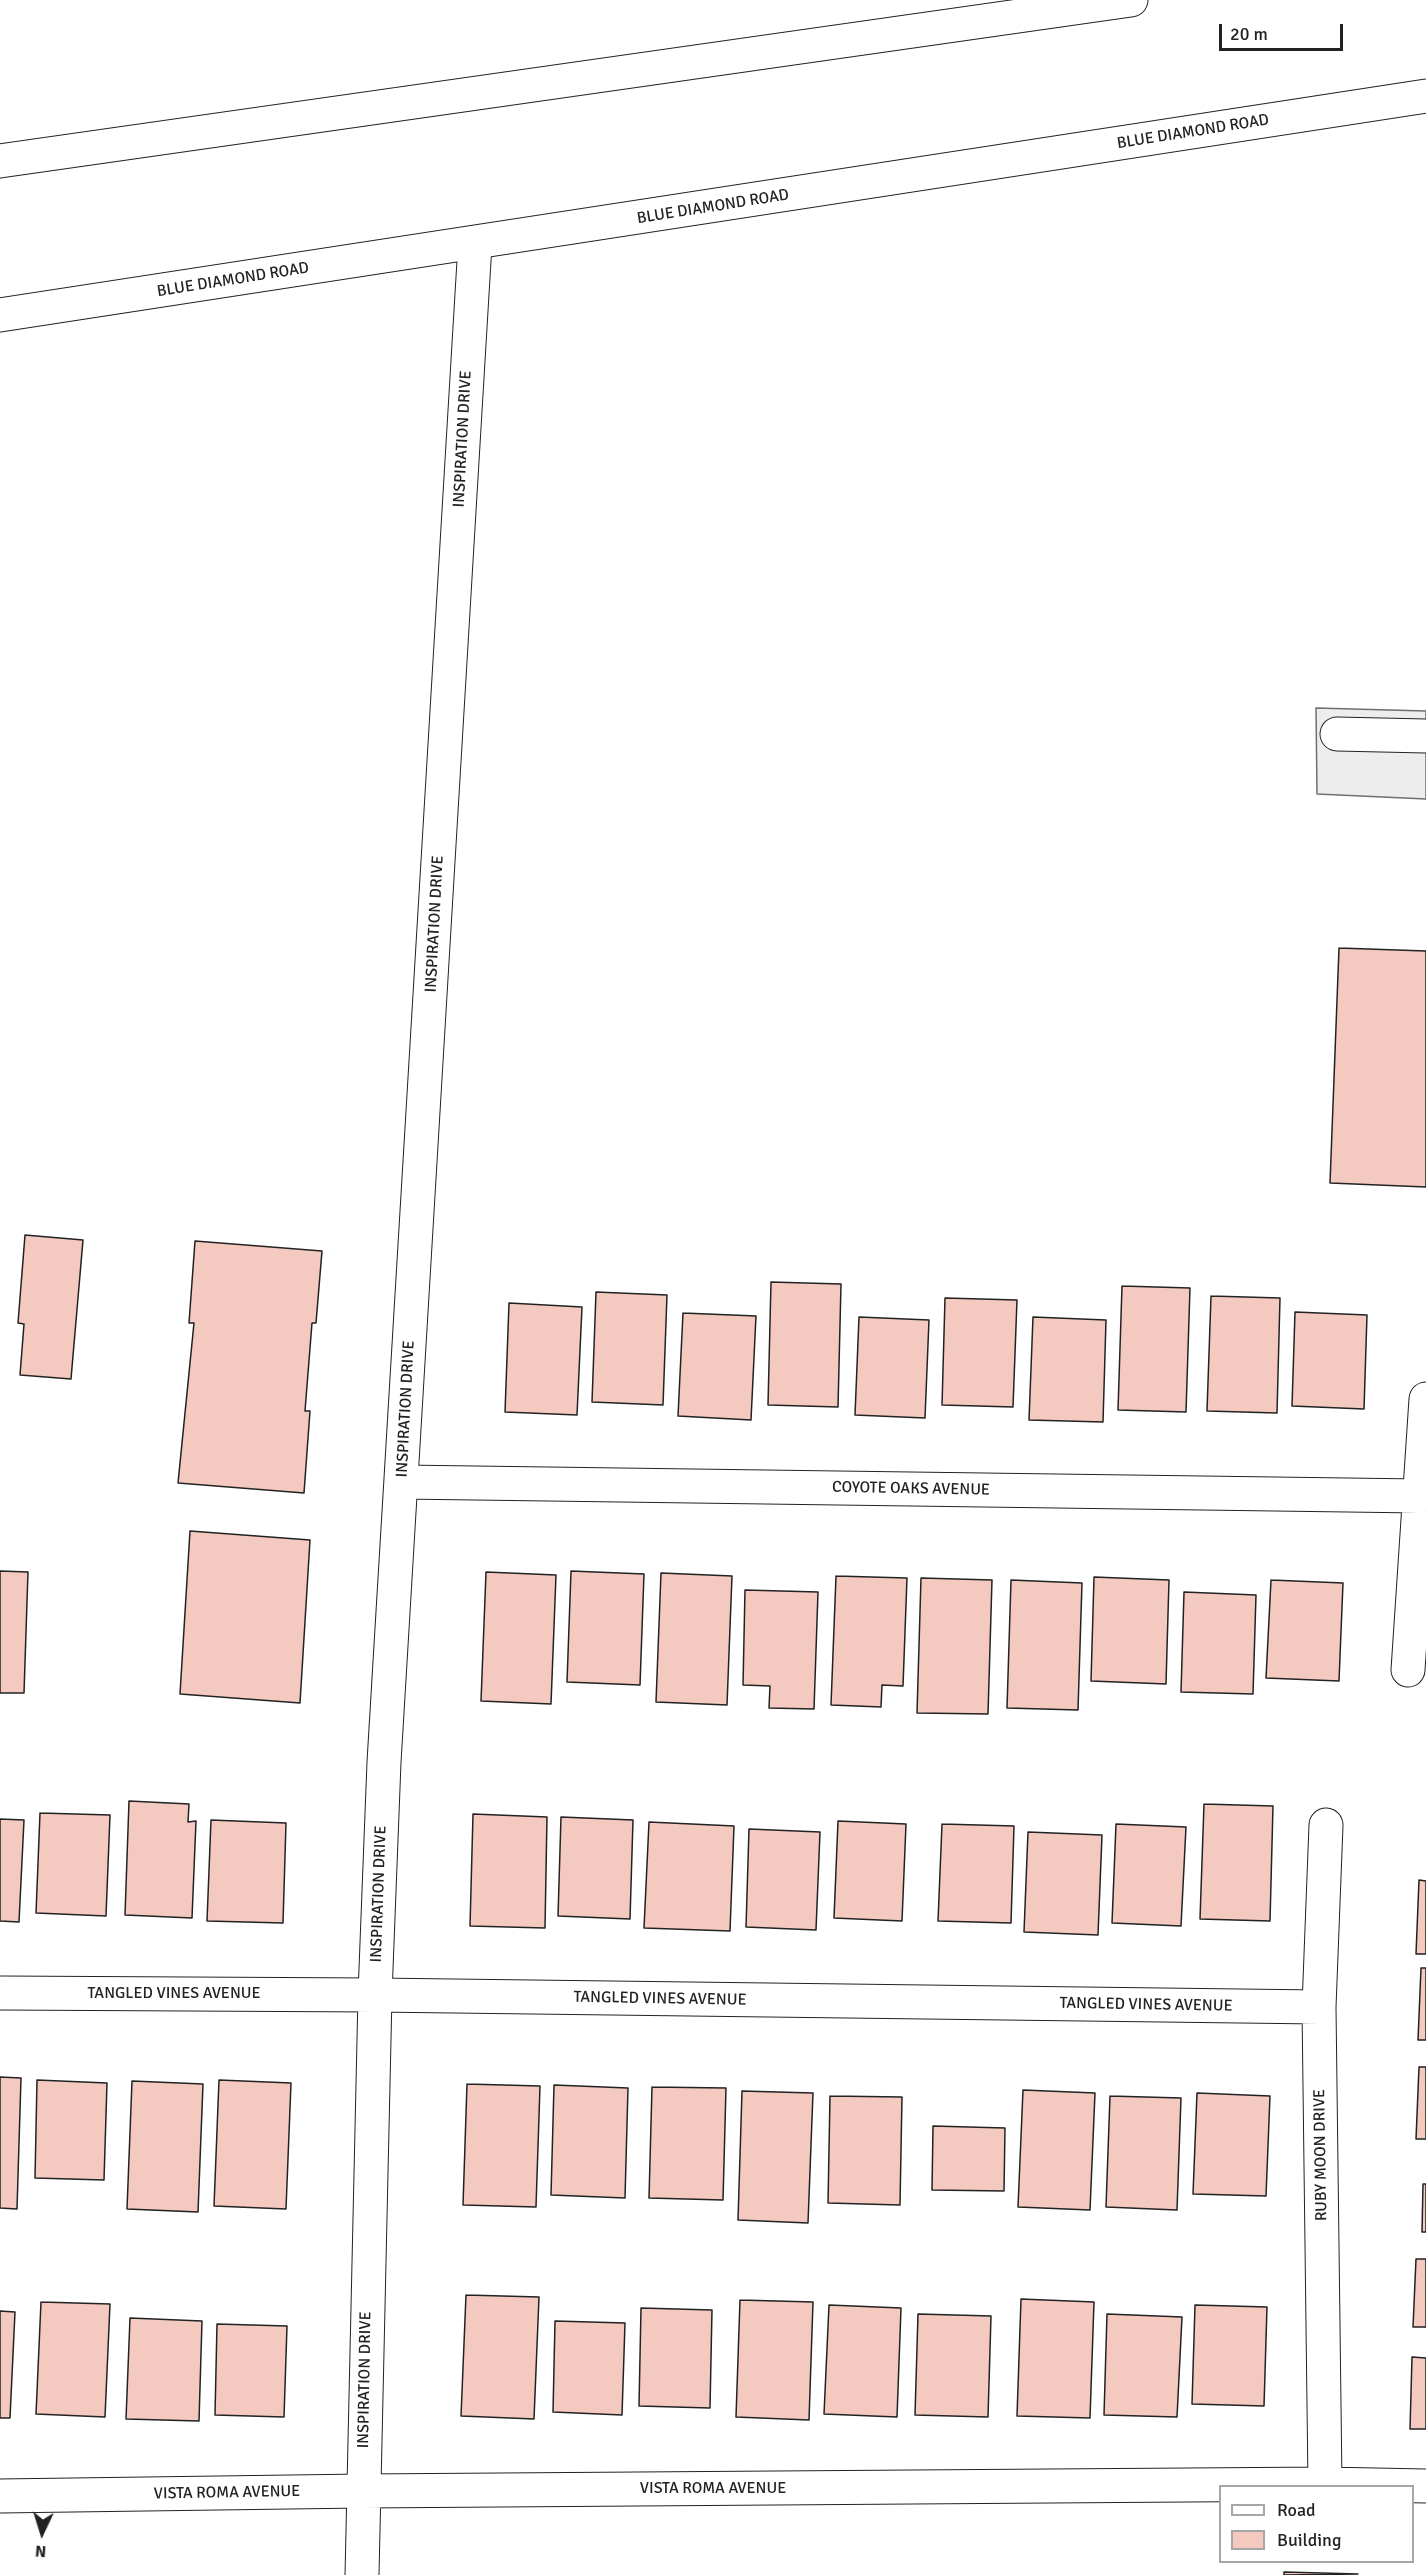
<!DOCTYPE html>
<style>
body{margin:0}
#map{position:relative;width:1426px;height:2575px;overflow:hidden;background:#fff;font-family:Signika,sans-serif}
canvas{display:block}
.legend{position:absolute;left:1219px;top:2485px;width:195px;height:78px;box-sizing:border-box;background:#fff;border:2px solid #a7a7a7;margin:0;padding:8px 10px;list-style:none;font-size:18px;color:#222}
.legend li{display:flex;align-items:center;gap:12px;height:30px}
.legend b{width:30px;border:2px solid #a7a7a7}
.north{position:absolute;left:12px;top:2503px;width:60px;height:60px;-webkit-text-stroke:4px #fff;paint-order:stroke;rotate:184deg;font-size:16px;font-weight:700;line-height:24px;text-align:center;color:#222}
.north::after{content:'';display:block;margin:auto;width:21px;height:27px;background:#222;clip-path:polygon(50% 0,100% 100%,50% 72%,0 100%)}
.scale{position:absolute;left:1219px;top:24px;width:124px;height:27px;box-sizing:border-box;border:3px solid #222;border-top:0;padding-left:8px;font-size:18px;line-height:21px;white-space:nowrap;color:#222;-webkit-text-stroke:4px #fff;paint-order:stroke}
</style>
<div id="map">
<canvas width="1426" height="2575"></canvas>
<ul class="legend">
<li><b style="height:8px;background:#fff"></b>Road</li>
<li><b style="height:16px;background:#f3c9c0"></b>Building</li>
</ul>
<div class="north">N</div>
<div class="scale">20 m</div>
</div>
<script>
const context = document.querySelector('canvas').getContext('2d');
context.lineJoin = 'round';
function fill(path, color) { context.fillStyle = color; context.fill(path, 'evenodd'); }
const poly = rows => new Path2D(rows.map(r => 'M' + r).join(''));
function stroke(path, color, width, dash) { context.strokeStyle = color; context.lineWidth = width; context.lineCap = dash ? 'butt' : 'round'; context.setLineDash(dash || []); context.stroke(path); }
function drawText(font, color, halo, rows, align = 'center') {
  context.font = font + ' Signika,sans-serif'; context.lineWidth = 4.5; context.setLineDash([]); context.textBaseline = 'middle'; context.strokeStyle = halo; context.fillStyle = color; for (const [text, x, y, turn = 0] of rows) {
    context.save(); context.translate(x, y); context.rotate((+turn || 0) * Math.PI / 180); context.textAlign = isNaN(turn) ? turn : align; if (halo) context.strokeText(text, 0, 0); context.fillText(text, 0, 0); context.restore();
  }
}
const parking = poly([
 [1316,708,1426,711,1426,799,1317,794,1316,708]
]);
fill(parking, '#ededed');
stroke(parking, '#6f6f6f', 1.5);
const building = poly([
 [1339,948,1426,951,1426,1187,1330,1183,1339,948],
 [25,1235,83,1240,71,1379,20,1375,24,1324,18,1323,25,1235],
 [195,1241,322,1251,316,1323,312,1323,305,1411,310,1411,304,1493,178,1483,194,1323,189,1323,195,1241],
 [771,1282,841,1284,838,1407,768,1405,771,1282],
 [1122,1286,1190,1288,1186,1412,1118,1410,1122,1286],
 [596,1292,667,1295,663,1405,592,1402,596,1292],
 [1211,1296,1280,1298,1277,1413,1207,1411,1211,1296],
 [945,1298,1017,1300,1013,1407,942,1405,945,1298],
 [509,1303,582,1307,577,1415,505,1412,509,1303],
 [1295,1312,1367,1315,1364,1409,1292,1406,1295,1312],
 [683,1313,756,1316,751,1420,678,1416,683,1313],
 [859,1317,929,1320,925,1418,855,1415,859,1317],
 [1033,1317,1106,1320,1103,1422,1029,1420,1033,1317],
 [190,1531,310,1540,300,1703,180,1694,190,1531],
 [0,1571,28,1572,24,1693,0,1693,0,1571],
 [571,1571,644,1574,640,1685,567,1682,571,1571],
 [486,1572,556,1575,551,1704,481,1701,486,1572],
 [661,1573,732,1576,727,1705,656,1702,661,1573],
 [836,1576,907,1578,903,1686,882,1685,881,1707,831,1705,836,1576],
 [1094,1577,1169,1580,1166,1684,1091,1681,1094,1577],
 [921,1578,992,1580,988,1714,917,1713,921,1578],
 [1011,1580,1082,1583,1078,1710,1007,1708,1011,1580],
 [1271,1580,1343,1583,1339,1681,1266,1678,1271,1580],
 [745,1590,818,1592,814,1709,769,1708,770,1686,743,1685,745,1590],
 [1184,1592,1256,1595,1253,1694,1181,1692,1184,1592],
 [129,1801,189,1804,188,1822,196,1821,192,1918,125,1915,129,1801],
 [1204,1804,1273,1806,1270,1921,1200,1919,1204,1804],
 [40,1813,110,1815,106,1916,36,1913,40,1813],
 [473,1814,547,1817,545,1928,470,1926,473,1814],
 [561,1817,633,1820,630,1919,558,1916,561,1817],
 [0,1819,24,1820,19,1922,0,1921,0,1819],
 [211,1820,286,1823,283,1923,207,1921,211,1820],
 [838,1821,906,1824,902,1921,834,1918,838,1821],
 [649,1822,734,1826,730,1931,644,1928,649,1822],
 [942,1824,1014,1826,1011,1923,938,1921,942,1824],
 [1116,1824,1186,1827,1181,1926,1112,1923,1116,1824],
 [749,1829,820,1832,816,1930,746,1927,749,1829],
 [1028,1832,1102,1835,1098,1935,1024,1932,1028,1832],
 [1419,1880,1426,1881,1426,1954,1416,1954,1419,1880],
 [1421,1968,1426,1968,1426,2040,1418,2040,1421,1968],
 [1419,2067,1426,2067,1426,2139,1416,2139,1419,2067],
 [0,2077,21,2078,17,2209,0,2208,0,2077],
 [37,2080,107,2083,104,2180,35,2178,37,2080],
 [219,2080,291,2083,286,2209,214,2206,219,2080],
 [132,2081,203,2084,198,2212,127,2209,132,2081],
 [467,2084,540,2086,536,2207,463,2205,467,2084],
 [554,2085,628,2088,625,2198,551,2195,554,2085],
 [652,2087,726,2088,723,2200,649,2198,652,2087],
 [1023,2090,1095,2093,1090,2210,1018,2207,1023,2090],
 [742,2091,813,2093,808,2223,738,2220,742,2091],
 [1197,2093,1270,2096,1266,2196,1193,2194,1197,2093],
 [830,2096,902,2097,900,2205,828,2203,830,2096],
 [1110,2096,1181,2098,1177,2210,1106,2207,1110,2096],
 [933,2126,1005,2128,1004,2191,932,2190,933,2126],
 [1423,2184,1426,2184,1426,2232,1422,2232,1423,2184],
 [1416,2259,1426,2259,1426,2327,1413,2327,1416,2259],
 [466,2295,539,2297,534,2419,461,2416,466,2295],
 [1021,2299,1094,2302,1090,2418,1017,2416,1021,2299],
 [740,2300,813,2302,809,2420,736,2417,740,2300],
 [41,2302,110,2304,105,2417,36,2414,41,2302],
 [829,2305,901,2308,897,2417,824,2414,829,2305],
 [1195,2305,1267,2307,1264,2406,1192,2404,1195,2305],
 [641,2308,712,2310,710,2408,639,2406,641,2308],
 [0,2311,15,2312,10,2418,0,2418,0,2311],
 [918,2314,991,2316,988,2417,915,2415,918,2314],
 [1107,2314,1182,2317,1177,2417,1104,2415,1107,2314],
 [130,2318,202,2321,199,2421,126,2419,130,2318],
 [555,2321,625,2323,622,2415,553,2412,555,2321],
 [217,2324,287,2326,284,2417,215,2415,217,2324],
 [1412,2357,1426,2358,1426,2429,1410,2429,1412,2357],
 [1284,2572,1358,2574,1284,2575,1284,2572]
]);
fill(building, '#f3c9c0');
stroke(building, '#222', 1.5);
const minor = poly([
 [1337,734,1426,736],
 [402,1482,1420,1496],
 [1408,1670,1426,1399],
 [0,1993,375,1995,1319,2007],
 [1325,2484,1319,2007,1326,1825],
 [0,2496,363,2491,1325,2484,1426,2486],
 [362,2575,375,1995,384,1762,475,244]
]);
const highway = poly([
 [0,161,1131,0],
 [0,315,1426,96]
]);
stroke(minor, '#222', 35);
stroke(highway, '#222', 35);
stroke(minor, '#fff', 33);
stroke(highway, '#fff', 33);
drawText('16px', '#222', '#fff', [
 ["BLUE DIAMOND ROAD",1193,132,-9],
 ["BLUE DIAMOND ROAD",713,207,-9],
 ["BLUE DIAMOND ROAD",233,280,-9],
 ["INSPIRATION DRIVE",463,439,-87],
 ["INSPIRATION DRIVE",435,924,-87],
 ["INSPIRATION DRIVE",406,1409,-87],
 ["COYOTE OAKS AVENUE",911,1489,1],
 ["INSPIRATION DRIVE",379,1894,-88],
 ["TANGLED VINES AVENUE",174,1994],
 ["TANGLED VINES AVENUE",660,1999,1],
 ["TANGLED VINES AVENUE",1146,2005,1],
 ["RUBY MOON DRIVE",1321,2155,-91],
 ["INSPIRATION DRIVE",365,2380,-89],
 ["VISTA ROMA AVENUE",713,2489],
 ["VISTA ROMA AVENUE",227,2493,-1]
]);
</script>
